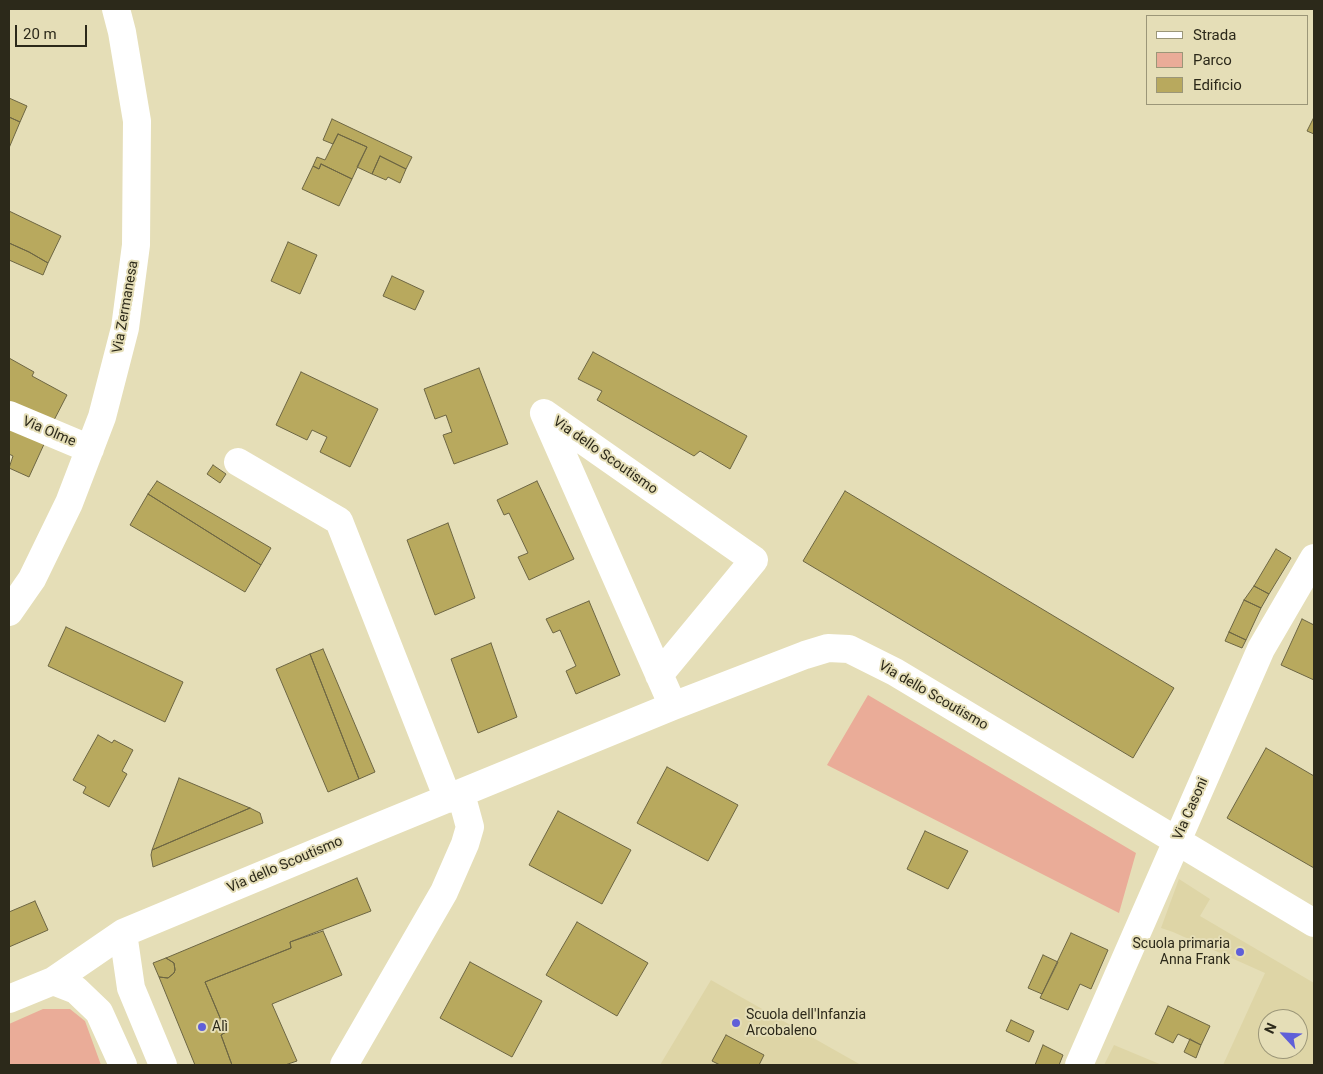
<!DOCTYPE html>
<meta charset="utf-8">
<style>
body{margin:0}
#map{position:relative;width:1323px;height:1074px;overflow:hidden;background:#e5deb7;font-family:Roboto,sans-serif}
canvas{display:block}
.frame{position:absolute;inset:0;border:10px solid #2c291a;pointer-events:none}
.legend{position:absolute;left:1146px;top:15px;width:162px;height:90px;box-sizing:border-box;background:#e5deb7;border:1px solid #9b9678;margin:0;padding:6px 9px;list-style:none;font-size:15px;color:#2c291a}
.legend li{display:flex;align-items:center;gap:10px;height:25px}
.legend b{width:25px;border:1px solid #9b9678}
.north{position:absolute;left:1258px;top:1009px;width:50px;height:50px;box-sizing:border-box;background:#e5deb7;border:1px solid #9b9678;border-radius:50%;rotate:295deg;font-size:14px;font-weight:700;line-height:20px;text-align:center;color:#2c291a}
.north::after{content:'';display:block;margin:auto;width:18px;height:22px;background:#5f5fd8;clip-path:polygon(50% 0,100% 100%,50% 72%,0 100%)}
.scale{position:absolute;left:15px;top:25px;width:72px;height:22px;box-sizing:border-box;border:2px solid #2c291a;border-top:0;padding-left:6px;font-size:15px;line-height:18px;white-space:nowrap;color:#2c291a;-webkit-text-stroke:4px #e5deb7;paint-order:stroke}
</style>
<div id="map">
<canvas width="1323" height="1074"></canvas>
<div class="frame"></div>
<ul class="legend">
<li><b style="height:6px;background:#fff"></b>Strada</li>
<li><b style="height:14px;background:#eaac98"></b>Parco</li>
<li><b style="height:14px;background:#b8a95e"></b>Edificio</li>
</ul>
<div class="north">N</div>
<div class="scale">20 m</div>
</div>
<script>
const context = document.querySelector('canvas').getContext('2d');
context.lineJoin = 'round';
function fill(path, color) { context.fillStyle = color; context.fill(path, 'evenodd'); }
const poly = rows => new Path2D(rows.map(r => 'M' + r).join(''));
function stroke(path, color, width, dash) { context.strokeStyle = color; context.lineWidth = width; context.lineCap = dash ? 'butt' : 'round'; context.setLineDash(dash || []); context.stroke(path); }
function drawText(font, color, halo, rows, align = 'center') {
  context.font = font + ' Roboto,sans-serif'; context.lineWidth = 4; context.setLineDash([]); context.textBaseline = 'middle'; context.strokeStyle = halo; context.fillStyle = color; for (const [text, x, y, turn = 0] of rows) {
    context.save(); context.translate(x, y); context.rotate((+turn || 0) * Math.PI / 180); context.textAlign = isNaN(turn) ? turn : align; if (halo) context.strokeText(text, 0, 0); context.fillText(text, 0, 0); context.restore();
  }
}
fill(poly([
 [1179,879,1210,899,1200,916,1314,983,1314,1065,1223,1065,1265,973,1173,932,1161,928],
 [1268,1019,1298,1019,1298,1049,1268,1049],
 [711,980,861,1065,660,1065],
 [1114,1045,1162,1065,1104,1065]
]), '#ded5a6');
fill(poly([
 [868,695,1136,853,1119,913,827,765],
 [43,1009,70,1009,85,1021,101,1065,9,1065,9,1024]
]), '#eaac98');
const building = poly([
 [9,98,27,106,20,122,9,117,9,98],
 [9,117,20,122,9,148,9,117],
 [1314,117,1314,134,1307,131,1314,117],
 [332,119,412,157,406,169,380,156,372,174,357,167,367,147,338,134,333,144,323,140,332,119],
 [338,134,367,147,352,179,321,164,319,169,313,166,317,157,325,160,338,134],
 [380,156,406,169,400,183,388,177,386,180,372,174,380,156],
 [321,164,352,179,339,206,302,189,313,166,319,169,321,164],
 [9,211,61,236,48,263,29,252,9,243,9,211],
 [288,242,317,255,300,294,271,281,288,242],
 [9,243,29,252,48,263,43,275,9,260,9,243],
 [392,276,424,291,415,310,383,296,392,276],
 [593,352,747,436,730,469,700,451,694,456,597,400,602,391,578,379,593,352],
 [9,358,34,372,32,376,67,395,52,424,9,402,9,358],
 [479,368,508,444,454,464,443,435,452,432,446,415,435,419,424,389,479,368],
 [301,372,378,409,350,467,320,452,327,437,312,430,307,440,276,425,301,372],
 [9,429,45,442,29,477,9,468,13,456,9,454,9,429],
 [213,465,226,474,220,483,207,474,213,465],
 [157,481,271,548,261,565,148,494,157,481],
 [537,481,574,559,529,580,518,557,528,553,509,513,504,515,497,500,537,481],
 [845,491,1174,688,1133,758,803,561,845,491],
 [148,494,261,565,245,592,130,525,148,494],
 [448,523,475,598,435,615,407,540,448,523],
 [1276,549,1291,558,1269,594,1254,586,1276,549],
 [1254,586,1269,594,1261,608,1244,600,1254,586],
 [1244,600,1261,608,1246,640,1229,632,1244,600],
 [589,601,620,675,576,694,566,671,576,666,560,630,553,633,546,619,589,601],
 [1302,619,1314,625,1314,680,1281,665,1302,619],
 [66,627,183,682,165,722,48,666,66,627],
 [1229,632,1246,640,1242,648,1225,641,1229,632],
 [491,643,517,717,478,733,451,659,491,643],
 [323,649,375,772,359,779,310,654,323,649],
 [310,654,359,779,328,792,276,669,310,654],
 [98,735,112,743,114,740,133,750,122,771,127,774,109,807,83,793,86,787,73,780,98,735],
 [1266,748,1314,776,1314,868,1227,818,1266,748],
 [667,767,738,805,708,861,637,823,667,767],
 [179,778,250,808,152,850,179,778],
 [250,808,260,813,263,823,153,867,151,855,152,850,250,808],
 [558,811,631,850,602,904,529,865,558,811],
 [925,831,968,851,948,889,907,869,925,831],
 [357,878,371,911,290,942,291,948,205,982,226,1032,221,1035,232,1065,195,1065,159,977,168,978,174,973,175,970,174,963,166,958,357,878],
 [35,901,48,930,9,947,9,912,35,901],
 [577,922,648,963,617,1016,546,975,577,922],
 [323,931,342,975,272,1004,297,1061,285,1065,232,1065,221,1035,226,1032,205,982,291,948,290,942,323,931],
 [1071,933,1108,950,1091,989,1080,984,1068,1010,1040,998,1071,933],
 [1043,955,1058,962,1042,994,1028,988,1043,955],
 [166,958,174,963,175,970,174,973,168,978,159,977,153,963,166,958],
 [470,962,542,1001,512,1057,440,1018,470,962],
 [1168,1006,1210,1026,1201,1045,1178,1034,1173,1043,1155,1034,1168,1006],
 [1011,1020,1034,1031,1029,1042,1006,1031,1011,1020],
 [726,1035,764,1055,759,1065,720,1065,712,1061,726,1035],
 [1190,1039,1201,1045,1196,1058,1184,1052,1190,1039],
 [1043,1045,1063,1055,1059,1065,1035,1065,1043,1045]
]);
fill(building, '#b8a95e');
stroke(building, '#6d6643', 1);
stroke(poly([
 [9,415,90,449],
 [238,462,339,521,448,799],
 [9,612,32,579,69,503,102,417,125,328,136,245,137,121,122,32,116,9],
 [659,675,754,560,544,413,673,706],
 [123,933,131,988,163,1065],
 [53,981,76,990,99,1012,123,1065],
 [9,999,53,981,123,933,373,829,673,706,805,655,828,648,849,649,895,672,1314,923],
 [344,1065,444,892,465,844,470,827,461,794],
 [1079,1065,1261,649,1314,558]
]), '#fff', 28);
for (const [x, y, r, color] of [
 [1240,952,5,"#5f5fd8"],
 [736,1023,5,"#5f5fd8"],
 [202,1027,5,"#5f5fd8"]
]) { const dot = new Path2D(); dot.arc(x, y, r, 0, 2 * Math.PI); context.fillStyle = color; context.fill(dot); stroke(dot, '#e5deb7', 2); }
drawText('14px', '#2c291a', '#e5deb7', [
 ["Via Zermanesa",126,307,-80],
 ["Via Olme",49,432,23],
 ["Via dello Scoutismo",605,456,35],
 ["Via dello Scoutismo",933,696,30],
 ["Via Casoni",1191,809,-66],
 ["Via dello Scoutismo",285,865,-23]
]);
drawText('14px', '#2c291a', '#e5deb7', [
 ["Scuola primaria",1230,944,"right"],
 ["Anna Frank",1230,960,"right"],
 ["Scuola dell'Infanzia",746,1015],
 ["Arcobaleno",746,1031],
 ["Alì",212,1027]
], 'left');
</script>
